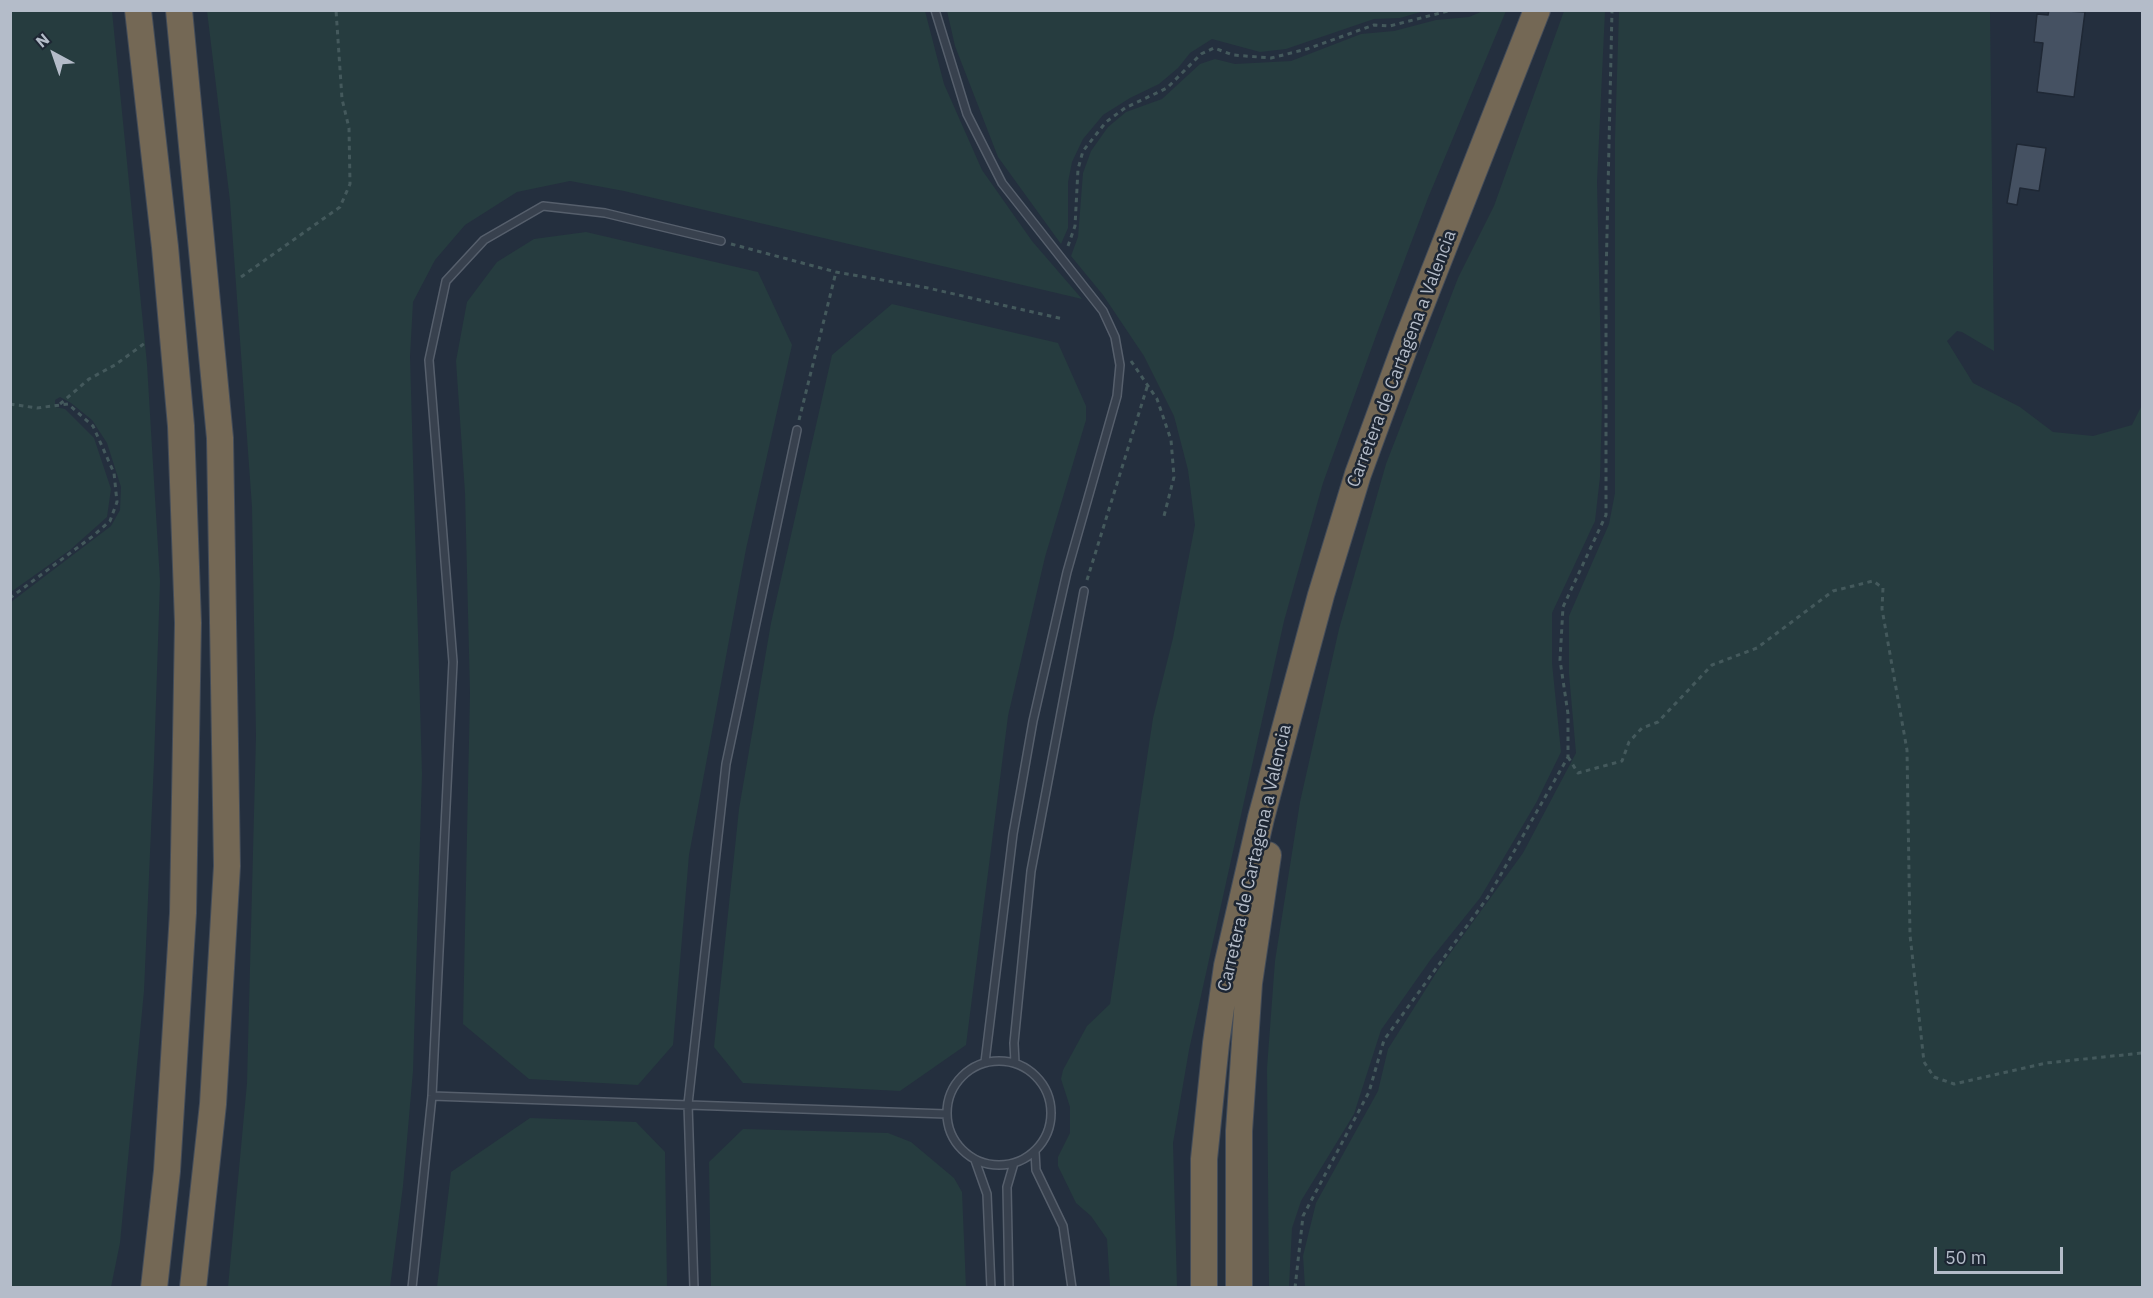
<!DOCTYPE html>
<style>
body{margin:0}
#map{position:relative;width:2153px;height:1298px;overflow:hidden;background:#242f3e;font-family:"IBM Plex Sans",sans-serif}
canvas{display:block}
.frame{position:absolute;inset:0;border:12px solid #b4bcc9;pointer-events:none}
.north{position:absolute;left:24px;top:24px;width:60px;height:60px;-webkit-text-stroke:4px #1d2633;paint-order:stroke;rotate:320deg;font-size:16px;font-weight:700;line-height:24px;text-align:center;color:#b4bcc9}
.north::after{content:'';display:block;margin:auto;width:21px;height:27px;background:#b4bcc9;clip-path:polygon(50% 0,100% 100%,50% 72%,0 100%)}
.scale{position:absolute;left:1934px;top:1247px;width:129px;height:27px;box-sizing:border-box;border:3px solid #b4bcc9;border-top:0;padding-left:8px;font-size:18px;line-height:21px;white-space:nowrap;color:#b4bcc9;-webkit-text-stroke:4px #1d2633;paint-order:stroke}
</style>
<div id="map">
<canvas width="2153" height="1298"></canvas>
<div class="frame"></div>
<div class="north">N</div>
<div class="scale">50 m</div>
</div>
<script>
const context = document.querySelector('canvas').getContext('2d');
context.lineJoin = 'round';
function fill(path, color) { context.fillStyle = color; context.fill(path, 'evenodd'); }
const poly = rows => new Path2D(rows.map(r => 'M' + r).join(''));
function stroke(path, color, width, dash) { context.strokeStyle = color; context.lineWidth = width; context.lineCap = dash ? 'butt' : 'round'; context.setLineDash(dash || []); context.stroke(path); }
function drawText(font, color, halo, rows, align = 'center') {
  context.font = font + ' "IBM Plex Sans",sans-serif'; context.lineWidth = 5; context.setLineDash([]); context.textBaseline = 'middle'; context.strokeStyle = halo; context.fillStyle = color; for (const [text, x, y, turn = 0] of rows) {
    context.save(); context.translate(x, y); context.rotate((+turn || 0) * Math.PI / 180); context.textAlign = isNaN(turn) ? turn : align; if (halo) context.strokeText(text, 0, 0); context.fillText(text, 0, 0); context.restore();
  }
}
fill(poly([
 [11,10,112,11,147,364,160,581,154,761,144,991,120,1243,111,1287,11,1287,11,602,111,526,120,510,121,487,107,443,92,420,71,403,60,397,55,400,55,407,65,409,94,438,111,489,107,517,70,550,11,592],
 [207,11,925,11,944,84,982,170,1032,241,1082,299,624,191,570,181,517,192,465,225,435,260,413,302,410,356,422,774,413,1071,403,1186,390,1287,228,1287,247,1083,256,736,252,507,230,201],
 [947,11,947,10,1424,11,1400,18,1374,19,1286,49,1260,52,1212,39,1190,53,1178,68,1159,84,1130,98,1103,115,1083,139,1072,162,1068,182,1068,228,1061,244,998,157,955,46],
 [1483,11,1506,11,1428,198,1377,333,1323,483,1284,621,1189,1050,1173,1143,1177,1287,1110,1287,1107,1239,1091,1216,1076,1203,1058,1166,1058,1157,1070,1133,1070,1107,1061,1079,1063,1070,1087,1026,1110,1004,1153,718,1173,638,1195,525,1188,470,1174,416,1144,356,1103,295,1071,256,1078,237,1083,173,1091,151,1108,127,1126,112,1162,99,1200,64,1215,59,1235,64,1291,61,1361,34,1394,31,1436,20,1469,17],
 [1564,11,1605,11,1597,182,1602,407,1600,477,1595,521,1552,613,1552,663,1561,752,1536,803,1480,898,1431,959,1381,1030,1354,1114,1301,1201,1292,1228,1289,1287,1269,1287,1267,1068,1275,961,1300,802,1339,629,1386,464,1458,278,1494,206],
 [1619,11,1990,11,1994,351,1962,332,1957,331,1947,341,1973,383,2020,407,2053,432,2093,436,2132,425,2142,405,2142,1287,1305,1287,1303,1256,1316,1203,1378,1091,1388,1049,1438,970,1523,853,1576,753,1569,674,1569,616,1609,524,1615,493,1615,138],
 [586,232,758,272,792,345,746,549,689,855,673,1045,638,1085,529,1079,463,1024,470,693,465,493,456,361,467,302,497,262,534,239],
 [892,304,1058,343,1086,406,1086,420,1045,557,1008,716,966,1045,900,1091,743,1083,714,1047,739,809,771,623,832,355],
 [530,1118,636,1122,665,1152,667,1287,437,1287,451,1172],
 [743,1129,888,1133,911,1142,954,1178,962,1192,966,1287,711,1287,709,1162]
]), '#263c3f');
const building = poly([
 [2049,10,2085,12,2074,97,2037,92,2043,43,2034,42,2037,14,2048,15,2049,10],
 [2017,144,2046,148,2039,191,2020,188,2017,205,2007,203,2017,144]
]);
fill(building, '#455162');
stroke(building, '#1f2835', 1.5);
const lane = poly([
 [935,10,967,114,1002,183,1103,311,1115,337,1120,365,1117,396,1067,572,1033,721,1013,834,985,1062],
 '947 1113a52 52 0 1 1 104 0a52 52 0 1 1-104 0Z',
 [1015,1063,1014,1043,1031,871,1084,591],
 [432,1096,946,1114],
 [1035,1151,1036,1170,1063,1226,1072,1288],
 [975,1160,987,1194,991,1288],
 [412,1288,432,1096,453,662,429,360,446,281,484,240,543,206,605,213,721,241],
 [694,1288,688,1104,726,764,797,430],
 [1009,1288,1007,1187,1014,1163]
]);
const highway = poly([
 [138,10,165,247,181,426,188,623,183,913,167,1171,154,1288],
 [179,10,220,438,227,866,213,1104,193,1288],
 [1204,1288,1204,1159,1216,1043,1227,966,1261,818,1321,595,1358,474,1408,338,1537,10],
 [1239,1288,1239,1131,1249,983,1268,855]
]);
stroke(lane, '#565f6c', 10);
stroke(highway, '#434c59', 28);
stroke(poly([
 [731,244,836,272,928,288,1063,319],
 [1068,246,1075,226,1078,169,1083,151,1106,122,1125,108,1167,88,1201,54,1214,48,1233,55,1271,58,1307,49,1374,25,1390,26,1452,10],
 [241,277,340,207,350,184,349,128,342,99,336,10],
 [1131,361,1157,399,1171,440,1174,477,1164,516],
 [10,404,37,408,68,404,93,426,114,473,117,502,110,521,93,536,10,598],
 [60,404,89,379,115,365,145,343],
 [799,420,836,272],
 [1087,580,1148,384],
 [1568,757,1578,773,1622,761,1629,742,1642,728,1658,722,1712,665,1757,648,1833,591,1873,581,1883,588,1882,609,1907,750,1910,935,1924,1062,1934,1077,1954,1084,2046,1063,2142,1053],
 [1295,1288,1303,1216,1369,1092,1384,1040,1488,897,1568,757,1568,714,1560,660,1563,607,1606,515,1606,279,1612,10]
]), '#44595c', 3, [4.5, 4.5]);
stroke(lane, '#38414e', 7);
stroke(highway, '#746855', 26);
drawText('18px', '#b4bcc9', '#1d2633', [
 ["Carretera de Cartagena a Valencia",1402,359,-69],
 ["Carretera de Cartagena a Valencia",1255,858,-77]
]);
</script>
